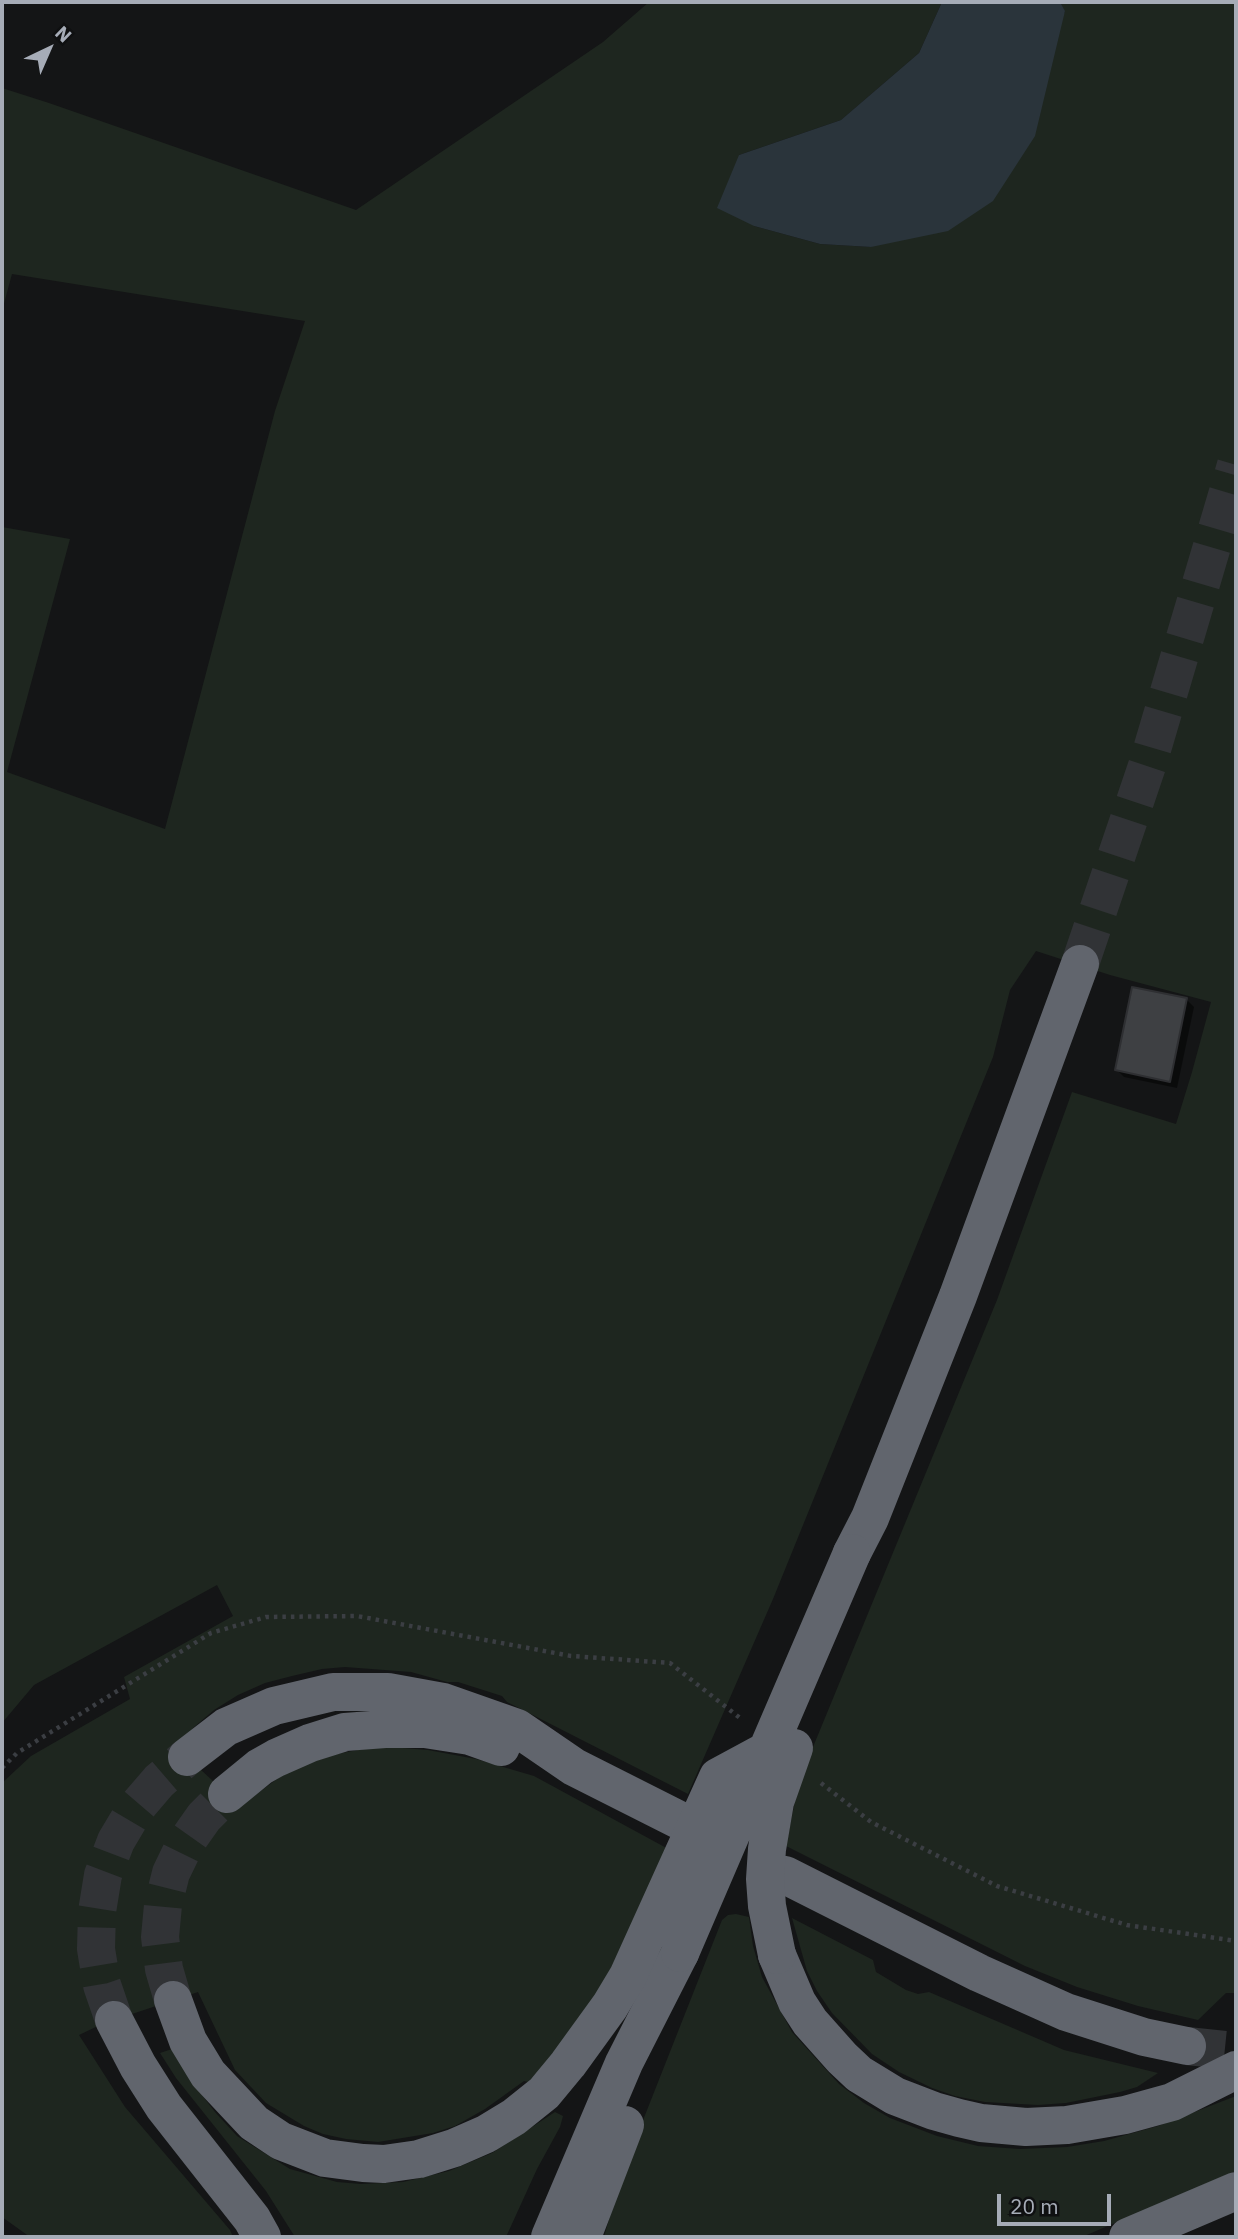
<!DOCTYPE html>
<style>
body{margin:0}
#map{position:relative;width:1238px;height:2239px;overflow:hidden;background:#141516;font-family:"IBM Plex Sans",sans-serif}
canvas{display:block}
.frame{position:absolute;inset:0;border:4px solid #a6acb7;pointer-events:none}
.north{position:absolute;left:14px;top:14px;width:70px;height:70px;-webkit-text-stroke:5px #0f1011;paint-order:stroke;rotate:44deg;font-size:19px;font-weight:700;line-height:28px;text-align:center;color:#a6acb7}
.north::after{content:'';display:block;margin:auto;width:24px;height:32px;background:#a6acb7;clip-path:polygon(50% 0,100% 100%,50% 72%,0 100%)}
.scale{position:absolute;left:997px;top:2194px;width:114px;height:32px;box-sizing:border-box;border:4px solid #a6acb7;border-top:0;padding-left:9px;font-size:21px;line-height:24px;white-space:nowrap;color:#a6acb7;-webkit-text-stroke:5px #0f1011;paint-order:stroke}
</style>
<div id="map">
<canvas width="1238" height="2239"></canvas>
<div class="frame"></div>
<div class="north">N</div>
<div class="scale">20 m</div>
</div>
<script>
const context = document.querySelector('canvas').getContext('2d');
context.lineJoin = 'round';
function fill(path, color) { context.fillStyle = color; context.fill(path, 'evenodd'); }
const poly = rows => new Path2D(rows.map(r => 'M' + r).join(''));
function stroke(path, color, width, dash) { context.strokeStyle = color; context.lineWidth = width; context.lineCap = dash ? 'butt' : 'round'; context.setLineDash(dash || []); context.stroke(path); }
fill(poly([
 [649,2,942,2,919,53,841,120,739,155,754,226,820,244,871,247,1065,12,1060,2,1236,2,1236,1993,1226,1993,1198,2020,1138,2006,1077,1987,1025,1966,786,1846,799,1781,997,1300,1072,1092,1176,1124,1192,1072,1211,1002,1110,975,1036,951,1010,990,993,1057,773,1599,688,1794,525,1711,507,1702,502,1696,458,1682,447,1682,411,1672,345,1667,322,1669,292,1676,265,1683,238,1695,214,1710,193,1728,187,1757,240,1806,288,1771,332,1755,378,1746,428,1750,476,1759,534,1776,672,1851,635,1939,571,2039,528,2082,524,2081,485,2109,455,2126,433,2133,378,2142,346,2139,323,2134,304,2126,266,2103,235,2070,198,1992,102,2024,79,2035,125,2107,230,2230,233,2237,30,2237,2,2217,2,1783,31,1756,130,1699,124,1677,233,1616,217,1585,34,1685,2,1723,2,527,70,539,7,772,165,829,275,411,305,321,12,274,2,311,2,88,49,103,356,210,603,42],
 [736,1914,749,1917,753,1946,762,1977,792,2032,839,2084,864,2103,890,2118,937,2136,978,2146,1020,2149,1067,2147,1104,2141,1158,2126,1236,2096,1236,2171,1082,2237,604,2237,621,2176,722,1920,728,1915],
 [792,1918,873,1960,876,1972,906,1990,918,1994,929,1992,1064,2050,1158,2073,1137,2087,1120,2092,1066,2103,1038,2105,985,2102,955,2096,932,2088,899,2072,872,2054,832,2013,817,1991,807,1971],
 [172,2049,195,2086,215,2112,237,2136,290,2169,337,2182,361,2184,403,2182,449,2171,492,2153,555,2112,563,2116,560,2127,537,2169,506,2237,295,2237,266,2191,176,2078,160,2053]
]), '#1e261f');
fill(poly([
 [942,2,1060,2,1065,11,1035,136,993,201,948,231,871,247,820,244,754,226,717,208,739,155,841,120,919,53]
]), '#2a343b');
fill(poly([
 [1186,999,1194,1007,1177,1088,1124,1077,1117,1070]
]), '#0007');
const building = poly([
 [1132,987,1187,998,1170,1082,1115,1070,1132,987]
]);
fill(building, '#3e4043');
stroke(building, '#2e2f32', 2);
stroke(poly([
 [1080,964,1148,763,1236,465],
 [173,2000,164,1969,160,1937,163,1905,171,1873,185,1844,204,1817,227,1794],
 [114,2020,102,1985,96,1949,97,1912,103,1875,116,1841,135,1809,159,1781,187,1757],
 [1187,2046,1236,2051]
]), '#313336', 38, [38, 19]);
stroke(poly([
 [2,1768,17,1753,211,1633,266,1617,357,1616,571,1656,670,1663,740,1718],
 [821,1783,871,1822,997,1886,1127,1925,1236,1941]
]), '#3b3e43', 4.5, [3.5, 5]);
stroke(poly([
 [852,1553,870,1518,958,1296,1080,964],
 [187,1757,226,1727,274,1706,333,1692,388,1692,443,1702,517,1728,574,1767,683,1822],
 [227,1794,260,1767,276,1758,310,1743,345,1732,385,1729,425,1729,470,1736,501,1747],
 [785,1875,979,1973,1066,2012,1144,2037,1187,2046],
 [777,1955,797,2002,810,2022,842,2058,859,2074,895,2096,934,2111,959,2118,981,2123,1026,2127,1067,2125,1125,2115,1172,2102,1236,2070],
 [114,2020,138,2066,164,2107,252,2219,262,2237],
 [550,2237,624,2063,680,1953],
 [582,2237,625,2125],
 [1128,2237,1236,2191]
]), '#61656d', 38);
stroke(poly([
 [680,1953,852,1553],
 [777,1955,767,1906,765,1879,767,1849,775,1802,794,1748],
 [173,2000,188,2041,208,2074,254,2123,281,2141,325,2158,363,2163,384,2164,419,2159,454,2148,486,2134,514,2117,544,2093,568,2064,610,2006,628,1976,718,1777,768,1750]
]), '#61656d', 38);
</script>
